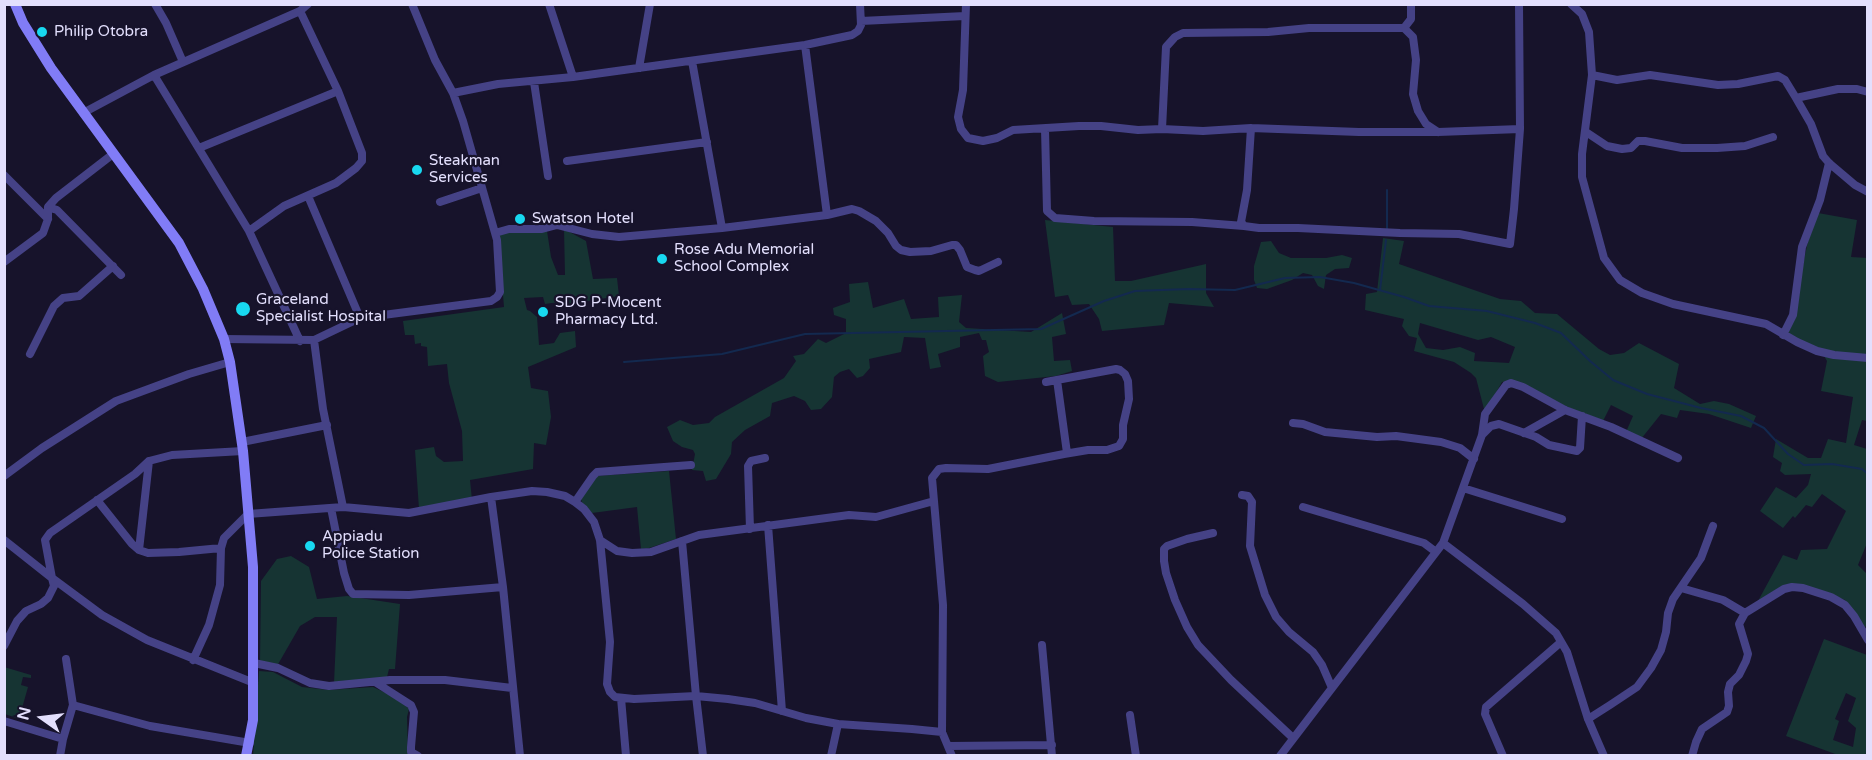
<!DOCTYPE html>
<style>
body{margin:0}
#map{position:relative;width:1872px;height:760px;overflow:hidden;background:#17132b;font-family:"Varela Round",sans-serif}
canvas{display:block}
.frame{position:absolute;inset:0;border:6px solid #e3dffd;pointer-events:none}
.north{position:absolute;left:12px;top:688px;width:60px;height:60px;-webkit-text-stroke:4px #17132b;paint-order:stroke;rotate:284deg;font-size:16px;font-weight:700;line-height:24px;text-align:center;color:#e3dffd}
.north::after{content:'';display:block;margin:auto;width:21px;height:27px;background:#e3dffd;clip-path:polygon(50% 0,100% 100%,50% 72%,0 100%)}
</style>
<div id="map">
<canvas width="1872" height="760"></canvas>
<div class="frame"></div>
<div class="north">N</div>
</div>
<script>
const context = document.querySelector('canvas').getContext('2d');
context.lineJoin = 'round';
function fill(path, color) { context.fillStyle = color; context.fill(path, 'evenodd'); }
const poly = rows => new Path2D(rows.map(r => 'M' + r).join(''));
function stroke(path, color, width, dash) { context.strokeStyle = color; context.lineWidth = width; context.lineCap = dash ? 'butt' : 'round'; context.setLineDash(dash || []); context.stroke(path); }
function drawText(font, color, halo, rows, align = 'center') {
  context.font = font + ' "Varela Round",sans-serif'; context.lineWidth = 4.5; context.setLineDash([]); context.textBaseline = 'middle'; context.strokeStyle = halo; context.fillStyle = color; for (const [text, x, y, turn = 0] of rows) {
    context.save(); context.translate(x, y); context.rotate((+turn || 0) * Math.PI / 180); context.textAlign = isNaN(turn) ? turn : align; if (halo) context.strokeText(text, 0, 0); context.fillText(text, 0, 0); context.restore();
  }
}
fill(poly([
 [1818,213,1857,220,1851,257,1868,258,1867,421,1862,420,1854,445,1867,449,1867,543,1858,565,1867,574,1867,627,1862,626,1845,600,1800,584,1789,585,1758,601,1783,555,1797,560,1801,550,1827,549,1846,511,1822,494,1812,507,1806,505,1795,518,1793,516,1783,528,1760,511,1776,487,1796,498,1808,485,1811,474,1785,475,1780,471,1782,463,1773,457,1776,439,1808,458,1821,458,1828,439,1846,443,1853,397,1821,391,1827,361,1820,349,1788,335,1808,241],
 [1045,220,1113,227,1115,281,1131,281,1206,264,1206,293,1214,307,1169,303,1164,325,1102,331,1099,319,1089,304,1072,305,1068,295,1055,297],
 [564,229,586,241,593,279,617,278,619,296,569,304,566,301,545,304,543,297,524,298,527,310,530,311,537,317,539,345,554,343,560,333,575,331,576,347,528,367,531,388,548,391,551,417,546,445,534,443,533,469,470,480,472,500,419,509,415,450,434,447,436,456,444,462,463,461,462,431,449,383,447,364,428,366,427,347,421,346,421,343,415,344,414,335,405,335,403,321,504,307,498,235,508,231,547,231,551,257,558,275,565,275],
 [1383,238,1404,241,1399,264,1500,299,1521,301,1535,313,1557,314,1599,349,1610,355,1624,353,1639,343,1679,364,1674,388,1700,404,1714,401,1729,404,1756,416,1751,428,1709,414,1680,410,1677,418,1661,414,1641,439,1626,432,1633,416,1611,405,1603,421,1574,410,1510,381,1502,382,1486,410,1484,409,1476,378,1471,373,1454,362,1414,351,1417,338,1409,336,1402,326,1404,319,1365,310,1366,294,1377,292],
 [1420,323,1478,340,1491,337,1515,347,1509,363,1474,361,1475,353,1460,347,1443,350,1426,348,1418,334],
 [1271,241,1279,253,1291,258,1326,258,1342,255,1352,258,1349,268,1335,269,1326,275,1324,289,1318,286,1312,275,1303,273,1292,280,1267,289,1257,288,1254,280,1254,266,1261,242],
 [868,282,873,308,904,299,911,319,939,317,938,297,962,295,959,322,966,328,1031,332,1062,313,1066,334,1052,337,1054,361,1070,360,1072,371,1056,376,998,382,985,376,983,356,989,352,986,340,982,340,979,333,960,337,960,347,938,354,941,367,930,369,925,338,904,337,901,352,869,359,870,368,863,376,857,378,849,369,840,372,834,377,832,397,821,409,811,410,805,401,794,396,772,403,770,416,745,430,732,442,731,454,716,479,706,481,703,471,692,470,695,454,693,450,682,447,673,441,667,427,680,420,693,425,709,423,715,417,784,378,796,361,793,356,804,354,818,339,826,343,846,333,846,319,834,315,833,308,850,302,849,284],
 [669,471,676,539,649,548,641,549,637,507,592,513,583,505,581,499,596,476],
 [291,556,309,567,317,599,347,596,400,604,395,669,389,669,387,677,334,683,337,617,315,617,300,626,277,666,260,662,261,581,277,559],
 [1824,639,1867,655,1867,755,1838,755,1786,736],
 [1846,693,1856,698,1848,721,1856,728,1853,747,1833,740,1839,721,1835,719],
 [4,667,31,675,31,678,23,677,21,685,28,687,19,719,5,714],
 [259,671,273,672,302,687,329,690,373,687,401,700,409,709,407,717,408,755,253,756]
]), '#163433');
stroke(poly([
 [1387,229,1387,190],
 [1380,290,1386,240],
 [624,362,722,354,805,334,1041,329,1104,301,1135,291,1189,289,1235,290,1285,278,1320,277,1354,283,1404,297,1429,306,1487,311,1535,323,1561,333,1590,361,1613,380,1647,394,1701,408,1741,416,1764,428,1788,454,1804,465,1832,464,1862,469,1868,474]
]), '#13294f', 2);
stroke(poly([
 [155,4,166,23,183,62],
 [412,4,435,60,453,93,498,84,573,77,805,45,852,35,858,31,861,25,860,4],
 [549,4,573,77],
 [966,4,963,90,958,117,961,129,968,138,983,141,997,138,1013,130,1079,126,1101,126,1138,130,1162,129,1203,131,1251,128,1247,190,1241,222,1244,226,1259,228,1298,228,1400,233,1459,234,1510,244,1514,209,1520,129,1519,4],
 [1571,4,1582,14,1589,32,1592,75,1582,154,1582,177,1604,258,1620,280,1642,293,1673,304,1766,324,1797,342,1817,351,1834,355,1868,358],
 [861,21,965,16],
 [1404,28,1411,19,1411,4],
 [805,45,827,215],
 [692,61,722,228],
 [639,68,650,4],
 [154,75,249,231,300,341],
 [1592,75,1617,80,1650,75,1718,85,1738,84,1778,76,1785,80,1796,98,1838,89,1857,89,1868,92],
 [534,82,548,176],
 [1796,98,1811,124,1823,156,1829,163,1855,185,1868,192],
 [83,113,154,75,300,11,308,4],
 [1251,128,1359,132,1438,132,1520,129],
 [1045,129,1047,211,1055,218,1094,221,1192,222,1244,226],
 [1162,129,1166,47,1175,37,1183,33,1268,32,1309,28,1404,28,1413,37,1416,60,1413,94,1418,111,1426,124,1438,132],
 [1586,132,1607,146,1622,149,1631,148,1638,141,1645,141,1682,148,1717,148,1745,146,1773,137],
 [199,148,338,91],
 [567,161,707,142],
 [4,175,48,219],
 [308,196,360,318],
 [440,202,482,188],
 [48,207,57,210,121,275],
 [249,231,284,206,336,183,356,168,362,161,362,153,338,91,300,11],
 [495,233,509,229,542,229,557,225,592,234,619,237,722,228,827,215,852,209,859,211,876,221,888,233,896,246,901,250,910,252,931,251,952,245,956,245,960,250,967,267,975,270,979,271,998,262],
 [4,262,43,233,48,219,48,207,56,198,113,154],
 [1783,335,1793,315,1802,247,1820,200,1829,163],
 [224,339,314,340,360,318,491,301,497,297,500,292,497,240,463,121,453,93],
 [314,340,323,409,343,507],
 [30,354,54,306,63,298,79,296,113,266],
 [1057,380,1067,453],
 [1293,423,1303,424,1325,432,1377,437,1396,436,1441,442,1460,448,1474,459],
 [1524,433,1565,410],
 [1482,435,1491,426,1499,424,1536,437,1549,445,1577,451,1580,448,1582,416],
 [242,442,327,425],
 [243,451,172,455,149,461,135,474,50,533,45,540,52,578,102,615,147,640,254,683],
 [4,476,42,448,116,401,189,374,230,362],
 [1463,488,1562,519],
 [1242,495,1248,496,1252,502,1250,546,1265,595,1276,617,1289,632,1313,652,1322,665,1332,688],
 [491,497,503,587,520,756],
 [97,500,132,544,139,550,148,553,179,552,221,548],
 [575,502,593,476,597,472,691,465],
 [1303,507,1424,543,1436,552],
 [331,508,344,573,349,589,353,594,409,595,503,587],
 [768,525,782,711],
 [750,529,748,466,751,461,765,458],
 [1213,533,1187,539,1167,546,1164,549,1164,561,1166,573,1175,600,1187,627,1198,645,1231,680,1293,738],
 [4,540,52,578,54,586,48,598,41,604,26,611,17,621,4,646],
 [600,540,617,551,632,553,651,552,699,535,849,515,876,517,934,501],
 [682,541,696,696,703,756],
 [1443,543,1523,604,1556,633,1567,652,1588,719,1604,756],
 [139,550,149,461],
 [1681,588,1723,600,1745,613],
 [1042,645,1052,756],
 [66,659,73,705],
 [193,660,209,625,220,585,221,548,224,538,248,514,343,507,409,513,491,497,532,491,547,492,565,496,575,502,584,509,594,522,600,540,610,642,607,684,610,692,615,697,634,699,696,696,728,699,755,703,806,718,838,724,912,729,942,732,952,756],
 [254,663,278,668,310,683,329,686,390,680,445,680,512,688],
 [375,682,411,705,414,712,411,747,411,752,418,756],
 [621,698,626,756],
 [1130,715,1136,756],
 [1588,719,1610,705,1637,687,1651,668,1661,650,1666,632,1668,613,1673,599,1701,558,1713,526],
 [4,721,63,739,60,756],
 [942,732,943,605,932,478,939,469,946,468,988,469,1064,454,1088,450,1107,450,1119,446,1123,439,1123,425,1129,399,1128,381,1125,374,1120,370,1116,369,1046,382],
 [63,739,73,705,150,726,250,743],
 [948,746,1052,745],
 [831,756,838,724],
 [1280,756,1443,543,1482,435,1485,414,1506,385,1511,383,1523,387,1565,410,1611,427,1678,458],
 [1503,756,1485,714,1486,707,1561,642],
 [1692,756,1696,742,1702,729,1727,712,1729,706,1728,692,1730,684,1739,675,1746,661,1748,654,1739,624,1745,613,1784,589,1792,587,1803,588,1831,597,1845,605,1854,616,1868,640]
]), '#454286', 8);
stroke(poly([
 [15,4,23,23,51,68,179,243,203,289,224,339,230,362,243,451,253,567,253,720,246,756]
]), '#817cf6', 10);
for (const [x, y, r, color] of [
 [42,32,6,"#18d8f0"],
 [417,170,6,"#18d8f0"],
 [520,219,6,"#18d8f0"],
 [662,259,6,"#18d8f0"],
 [243,309,8,"#18d8f0"],
 [543,312,6,"#18d8f0"],
 [310,546,6,"#18d8f0"]
]) { const dot = new Path2D(); dot.arc(x, y, r, 0, 2 * Math.PI); context.fillStyle = color; context.fill(dot); stroke(dot, '#17132b', 2); }
drawText('15px', '#e3dffd', '#17132b', [
 ["Philip Otobra",54,32],
 ["Steakman",429,161],
 ["Services",429,178],
 ["Swatson Hotel",532,219],
 ["Rose Adu Memorial",674,250],
 ["School Complex",674,267],
 ["Graceland",256,300],
 ["Specialist Hospital",256,317],
 ["SDG P-Mocent",555,303],
 ["Pharmacy Ltd.",555,320],
 ["Appiadu",322,537],
 ["Police Station",322,554]
], 'left');
</script>
